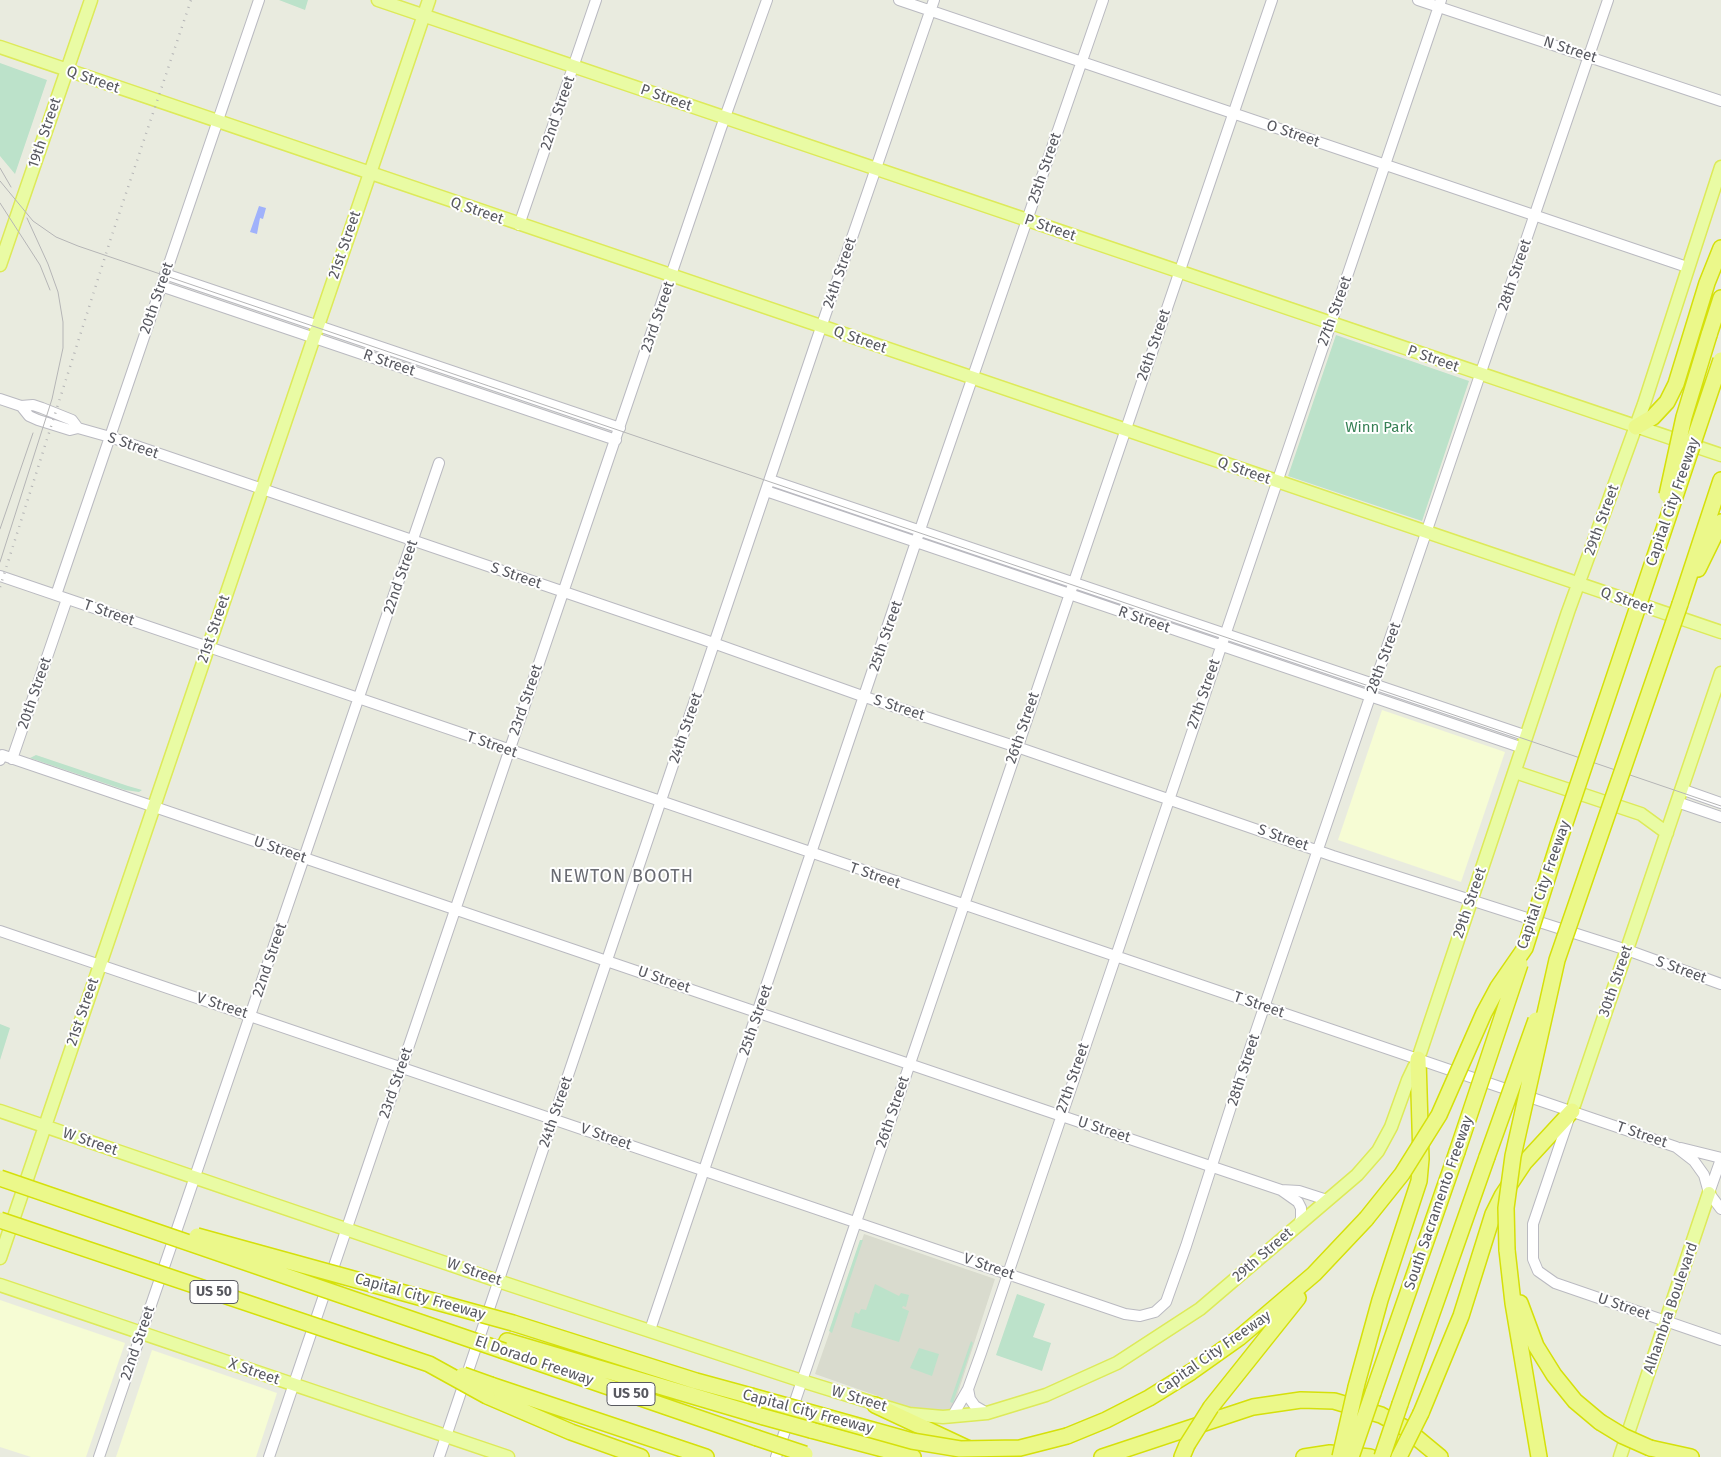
<!DOCTYPE html>
<style>
body{margin:0}
canvas{display:block;background:#e9ebdf}
</style>
<canvas width="1721" height="1457"></canvas>
<script>
const context = document.querySelector('canvas').getContext('2d');
context.lineJoin = 'round';
function fill(path, color) { context.fillStyle = color; context.fill(path, 'evenodd'); }
const poly = rows => new Path2D(rows.map(r => 'M' + r).join(''));
function stroke(path, color, width, dash) { context.strokeStyle = color; context.lineWidth = width; context.lineCap = dash ? 'butt' : 'round'; context.setLineDash(dash || []); context.stroke(path); }
function drawText(font, color, halo, rows, align = 'center') {
  context.font = font + ' "Fira Sans",sans-serif'; context.lineWidth = 4; context.setLineDash([]); context.textBaseline = 'middle'; context.strokeStyle = halo; context.fillStyle = color; for (const [text, x, y, turn = 0] of rows) {
    context.save(); context.translate(x, y); context.rotate((+turn || 0) * Math.PI / 180); context.textAlign = isNaN(turn) ? turn : align; if (halo) context.strokeText(text, 0, 0); context.fillText(text, 0, 0); context.restore();
  }
}
fill(poly([
 [1382,710,1505,752,1461,882,1338,840],
 [0,1300,125,1343,86,1457,31,1457,0,1447],
 [152,1350,277,1393,256,1457,116,1457]
]), '#f6fcd4');
fill(poly([
 [864,1234,995,1279,954,1405,949,1411,941,1412,912,1408,815,1374]
]), '#d9dbce');
fill(poly([
 [279,0,308,0,305,10],
 [0,63,47,80,15,174,0,156],
 [1336,335,1469,381,1422,521,1288,476],
 [36,755,128,786,142,790,139,792,125,790,30,758],
 [0,1024,10,1028,0,1060],
 [860,1240,863,1240,832,1333,829,1331],
 [875,1284,899,1296,901,1293,909,1295,906,1307,903,1306,902,1308,909,1311,899,1342,851,1327,855,1312,859,1314,861,1309,866,1310],
 [1017,1294,1045,1304,1033,1337,1051,1343,1042,1371,996,1355],
 [971,1341,973,1343,953,1403,950,1402],
 [919,1348,939,1354,932,1376,910,1368]
]), '#bce2ca');
fill(poly([
 [259,206,266,208,263,219,260,218,257,234,250,232]
]), '#a0b2fb');
const minor = poly([
 [899,0,1687,267],
 [1418,0,1721,101],
 [519,225,596,0],
 [165,274,620,428],
 [161,286,616,440],
 [0,399,21,406,33,405,42,408,72,420,78,428],
 [21,406,29,416,38,420,70,430,78,428,110,437,702,639,865,697,1017,747,1333,856,1627,950,1721,984],
 [770,480,1527,736],
 [766,491,1523,748],
 [0,576,1676,1147,1694,1161,1704,1175,1709,1193,1721,1209],
 [56,595,259,0],
 [12,759,67,599],
 [0,760,2,755,1047,1111,1281,1190,1299,1191,1327,1200],
 [1681,789,1721,803],
 [1677,802,1721,817],
 [0,931,1125,1314,1140,1316,1155,1312,1166,1302,1186,1246,1244,1066,1608,0],
 [1569,1118,1533,1224,1533,1259,1538,1271,1555,1283,1721,1340],
 [1681,1148,1721,1158],
 [1281,1190,1298,1202,1301,1208,1301,1218,1299,1225],
 [1709,1193,1721,1159],
 [650,1330,924,518,1103,0],
 [968,1389,970,1399,975,1406,987,1413],
 [952,1417,968,1389,981,1353,1441,0],
 [99,1457,439,463],
 [269,1457,720,131,767,0],
 [439,1457,816,342,934,0],
 [776,1457,1272,0]
]);
const major = poly([
 [378,0,1721,455],
 [0,47,1721,632],
 [0,265,91,0],
 [1515,772,1641,814,1667,833],
 [0,1111,498,1281,802,1381,909,1414,943,1417,987,1413,1046,1395,1117,1363,1200,1309,1357,1175,1378,1151,1391,1127,1408,1080,1418,1059,1568,612,1644,404,1721,167],
 [1572,1111,1721,673],
 [0,1258,429,0],
 [0,1285,508,1457],
 [1620,1457,1709,1193]
]);
const highway = poly([
 [1709,335,1721,298],
 [1636,427,1653,417,1667,402,1676,384,1707,283,1721,248],
 [1698,569,1721,522],
 [1680,604,1721,480],
 [1507,1250,1513,1303,1539,1457],
 [1520,1303,1536,1346,1554,1375,1575,1401,1600,1422],
 [513,1323,696,1381,751,1396],
 [507,1341,764,1417],
 [504,1351,757,1438],
 [491,1385,706,1457],
 [1356,1387,1380,1300,1419,1181,1421,1159,1418,1059],
 [1373,1393,1457,1152],
 [487,1396,571,1432,641,1457],
 [1400,1404,1487,1157],
 [875,1405,986,1457],
 [1211,1407,1298,1298],
 [1421,1413,1461,1316,1493,1214,1502,1196,1524,1163,1572,1111],
 [811,1430,913,1457],
 [1067,1436,1106,1420,1149,1398,1191,1372,1239,1338,1314,1274,1366,1219],
 [1650,1448,1691,1457],
 [1102,1457,1253,1407,1301,1400,1334,1401,1381,1415,1405,1428,1440,1457],
 [1182,1457,1187,1445],
 [1304,1457,1330,1453,1370,1457]
]);
stroke(minor, '#babac1', 12);
stroke(major, '#ddea59', 15);
stroke(highway, '#d5e00a', 18);
stroke(minor, '#fff', 10);
stroke(major, '#e9fba4', 12);
stroke(highway, '#ebf88a', 15);
stroke(poly([
 [0,168,11,187],
 [0,181,33,221,56,237,78,246,1721,806],
 [0,203,40,265,50,290],
 [0,529,33,433],
 [0,562,52,399,63,348,63,322,58,292,48,264,27,218]
]), '#b5b5b6', 1);
stroke(poly([
 [0,587,111,238,191,0]
]), '#b5b5b6', 2.5, [1, 6]);
const highwayBridge = poly([
 [1667,495,1684,417,1709,335],
 [1457,1152,1520,964],
 [1487,1157,1536,1020],
 [0,1178,504,1351],
 [1366,1219,1402,1174,1439,1115,1484,1013,1498,987,1525,948,1560,838,1721,360],
 [0,1220,429,1364,487,1396],
 [197,1236,513,1323],
 [1507,1250,1506,1208,1513,1156,1557,960,1680,604],
 [463,1375,491,1385],
 [751,1396,912,1441,960,1449,1020,1448,1067,1436],
 [764,1417,811,1430],
 [1600,1422,1623,1436,1650,1448],
 [757,1438,805,1454],
 [1187,1445,1211,1407],
 [1340,1457,1356,1387],
 [1351,1457,1373,1393],
 [1382,1457,1400,1404],
 [1399,1457,1421,1413]
]);
stroke(highwayBridge, '#d5e00a', 18, []);
stroke(highwayBridge, '#ebf88a', 15);
for (const [x, y, w] of [
 [214,1292,48],
 [631,1394,48]
]) { const box = new Path2D(); box.roundRect(x - w / 2, y - 11.5, w, 23, 4); context.fillStyle = '#fff'; context.fill(box); stroke(box, '#585960', 1); }
drawText('bold 14px', '#585960', null, [
 ["US 50",214,1292],
 ["US 50",631,1394]
]);
drawText('15px', '#585960', '#fff', [
 ["N Street",1570,50,18],
 ["Q Street",93,80,19],
 ["P Street",666,98,19],
 ["22nd Street",558,113,-71],
 ["19th Street",45,133,-71],
 ["O Street",1293,134,19],
 ["25th Street",1045,168,-71],
 ["Q Street",477,211,19],
 ["P Street",1050,228,19],
 ["21st Street",345,245,-71],
 ["24th Street",840,273,-71],
 ["28th Street",1515,275,-71],
 ["20th Street",157,298,-71],
 ["27th Street",1335,311,-70],
 ["23rd Street",658,317,-71],
 ["Q Street",860,340,19],
 ["26th Street",1154,345,-71],
 ["P Street",1433,359,19],
 ["R Street",389,363,19],
 ["S Street",133,446,19],
 ["Q Street",1244,471,19],
 ["Capital City Freeway",1673,502,-71],
 ["29th Street",1602,520,-70],
 ["S Street",516,576,19],
 ["22nd Street",401,577,-71],
 ["Q Street",1627,601,19],
 ["T Street",109,613,19],
 ["R Street",1144,620,19],
 ["21st Street",214,629,-71],
 ["25th Street",886,636,-71],
 ["28th Street",1384,658,-70],
 ["20th Street",35,693,-71],
 ["27th Street",1204,694,-71],
 ["23rd Street",526,700,-71],
 ["S Street",899,708,18],
 ["24th Street",686,728,-71],
 ["26th Street",1023,728,-71],
 ["T Street",492,745,19],
 ["S Street",1283,838,19],
 ["U Street",280,850,19],
 ["T Street",875,876,19],
 ["Capital City Freeway",1544,885,-71],
 ["29th Street",1470,903,-71],
 ["22nd Street",270,960,-71],
 ["S Street",1681,970,20],
 ["U Street",664,980,19],
 ["30th Street",1616,981,-71],
 ["T Street",1259,1005,19],
 ["V Street",222,1006,18],
 ["21st Street",83,1012,-71],
 ["25th Street",756,1020,-71],
 ["28th Street",1244,1070,-72],
 ["27th Street",1073,1078,-71],
 ["23rd Street",396,1083,-71],
 ["24th Street",556,1112,-71],
 ["26th Street",893,1112,-71],
 ["U Street",1104,1130,18],
 ["T Street",1642,1135,19],
 ["V Street",606,1137,19],
 ["W Street",90,1142,19],
 ["South Sacramento Freeway",1439,1203,-71],
 ["29th Street",1263,1255,-41],
 ["V Street",989,1267,19],
 ["W Street",474,1272,19],
 ["Capital City Freeway",420,1297,16],
 ["U Street",1624,1307,19],
 ["Alhambra Boulevard",1671,1308,-71],
 ["22nd Street",138,1343,-71],
 ["Capital City Freeway",1214,1353,-35],
 ["El Dorado Freeway",534,1361,19],
 ["X Street",254,1372,19],
 ["W Street",859,1399,17],
 ["Capital City Freeway",808,1412,15]
]);
drawText('15px', '#378055', '#fff', [
 ["Winn Park",1379,428]
]);
context.letterSpacing = '1px';
drawText('18px', '#696b72', '#fff', [
 ["NEWTON BOOTH",622,877]
]);
context.letterSpacing = '0px';
</script>
